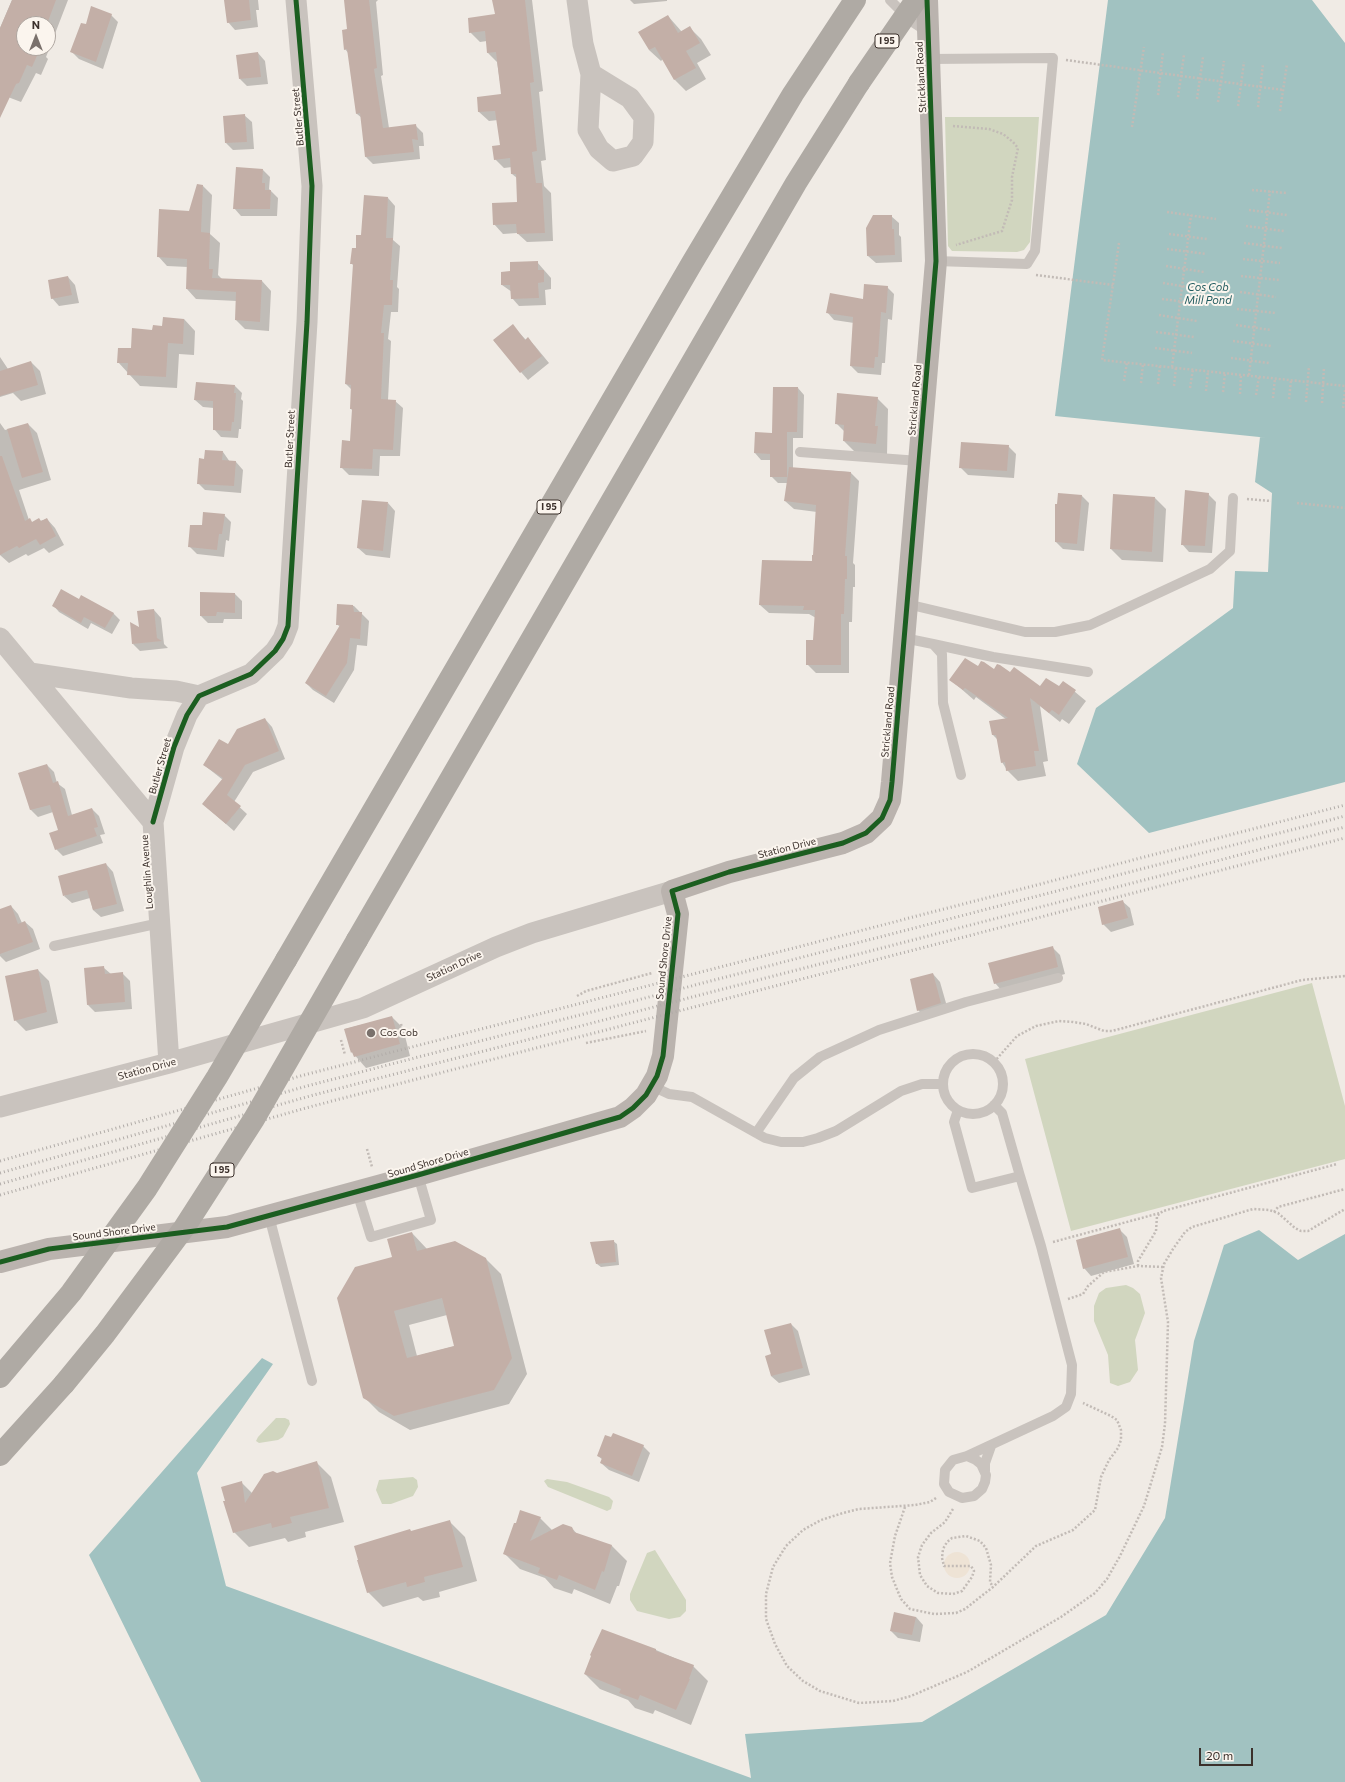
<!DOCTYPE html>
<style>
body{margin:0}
#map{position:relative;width:1345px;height:1782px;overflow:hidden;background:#f0ebe5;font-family:Commissioner,sans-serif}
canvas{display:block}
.north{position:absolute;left:16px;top:16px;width:40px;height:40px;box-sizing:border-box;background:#fbf5ee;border:1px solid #aea6a0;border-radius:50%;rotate:0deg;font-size:11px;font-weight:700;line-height:16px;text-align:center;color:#3b302b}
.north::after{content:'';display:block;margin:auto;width:14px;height:18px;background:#7a716c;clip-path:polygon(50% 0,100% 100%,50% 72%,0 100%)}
.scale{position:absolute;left:1199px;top:1748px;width:54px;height:18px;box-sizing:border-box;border:2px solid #3b302b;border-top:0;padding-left:5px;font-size:12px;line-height:14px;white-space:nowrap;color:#3b302b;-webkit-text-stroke:3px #fbf5ee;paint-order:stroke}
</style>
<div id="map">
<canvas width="1345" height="1782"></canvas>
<div class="north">N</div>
<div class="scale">20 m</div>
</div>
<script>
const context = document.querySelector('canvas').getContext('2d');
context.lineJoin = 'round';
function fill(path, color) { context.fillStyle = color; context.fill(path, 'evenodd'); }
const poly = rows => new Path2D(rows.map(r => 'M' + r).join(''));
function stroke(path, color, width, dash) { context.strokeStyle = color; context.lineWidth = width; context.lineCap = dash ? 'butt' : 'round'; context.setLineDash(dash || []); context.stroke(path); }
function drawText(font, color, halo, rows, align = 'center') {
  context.font = font + ' Commissioner,sans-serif'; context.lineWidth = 4; context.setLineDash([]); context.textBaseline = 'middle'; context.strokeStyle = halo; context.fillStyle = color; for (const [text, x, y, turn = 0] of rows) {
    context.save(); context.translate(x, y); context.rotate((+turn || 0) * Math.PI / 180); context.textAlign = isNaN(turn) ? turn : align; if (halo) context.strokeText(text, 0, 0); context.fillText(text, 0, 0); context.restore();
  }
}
fill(poly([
 [945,117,1039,117,1030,242,1024,250,1017,252,952,251,948,246],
 [1312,983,1345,1106,1345,1159,1071,1231,1025,1059],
 [1126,1285,1133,1288,1140,1294,1145,1313,1135,1340,1138,1370,1130,1382,1118,1386,1110,1383,1108,1355,1094,1321,1094,1306,1099,1293,1106,1288],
 [276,1418,285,1418,289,1420,290,1424,283,1437,278,1440,259,1443,256,1441,258,1437],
 [413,1477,417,1480,418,1487,413,1496,391,1504,382,1504,376,1490,379,1480],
 [547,1479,567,1482,609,1497,613,1501,611,1509,607,1511,548,1487,544,1481],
 [655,1550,686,1600,686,1611,680,1617,669,1619,637,1611,630,1600,630,1594,647,1553]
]), '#d1d6bf');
fill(poly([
 '944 1565a13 13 0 1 1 26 0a13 13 0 1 1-26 0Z'
]), '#eee3d5');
fill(poly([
 [1108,0,1312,0,1345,43,1345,782,1149,833,1077,764,1096,708,1233,608,1235,571,1268,572,1272,493,1255,482,1260,437,1269,438,1055,416],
 [1259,1230,1298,1260,1345,1234,1345,1782,201,1782,89,1555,262,1358,273,1364,197,1473,226,1586,751,1778,745,1734,922,1722,1106,1615,1165,1518,1194,1341,1224,1245]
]), '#a1c2c1');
fill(poly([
 [12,0,68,0,46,57,48,59,41,75,36,73,21,102,0,94,0,28],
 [24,24,48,24,48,48,24,48],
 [225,0,258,0,259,10,256,10,258,27,235,30,228,22],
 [345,0,378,0,376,2,383,75,381,76,389,128,416,126,423,133,424,146,419,146,420,159,373,164,366,157,362,118,357,114,349,54,345,49,348,30],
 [493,0,532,0,543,91,539,92,546,160,541,161,544,186,551,193,553,241,527,242,517,233,503,234,494,224,518,203,517,178,512,174,512,167,504,168,495,159,501,146,498,120,489,121,479,112,478,98,502,95,497,62,488,53,487,41,480,42,470,32,496,15],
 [630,0,667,0,667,1,634,4],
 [111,15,118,22,103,69,79,59,72,52,86,26],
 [668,16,682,32,690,28,701,39,711,55,697,63,706,79,686,91,675,80,663,59,661,61,649,50],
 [258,53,265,61,268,84,247,86,240,79],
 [244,115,252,122,254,149,233,150,226,143],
 [263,170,270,177,269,189,278,198,277,216,241,216,234,208],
 [203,186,212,195,210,234,220,243,218,275,222,279,262,281,271,291,269,331,245,329,236,320,237,301,196,299,187,289,188,267,167,266,158,256,190,212],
 [388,198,395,206,393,240,400,246,397,287,399,289,398,312,391,312,388,339,391,341,388,400,395,401,403,408,400,456,380,456,379,476,349,475,341,467,351,442,353,411,351,409,352,390,346,384,354,266,351,263,362,236],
 [891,216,899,223,899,235,901,237,902,262,876,263,868,256],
 [537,262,551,278,551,289,545,290,546,305,519,306,512,298,512,292,502,285],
 [68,277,75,285,79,303,59,306,52,298],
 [887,287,894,294,892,320,888,319,885,363,882,363,881,375,858,373,851,366,854,323,834,320,827,312,864,300],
 [184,319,195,331,194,355,179,354,177,388,140,386,118,362,132,349,163,327],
 [513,326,526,340,528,339,535,346,549,363,528,380,494,341],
 [0,357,8,369,31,362,40,371,46,394,21,401,13,393,0,397],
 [235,386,242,393,241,399,243,401,241,429,239,429,238,438,221,437,214,429,214,408,203,407,195,400],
 [798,388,804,395,803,438,793,438,793,468,850,472,859,481,853,563,855,565,855,587,853,587,852,622,849,622,849,673,816,673,807,664,814,641,816,618,809,614,769,613,760,605,813,562,814,556,817,512,794,509,785,501,788,483,778,483,771,476,771,460,761,460,755,453,773,434],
 [877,398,888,409,887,455,855,452,844,441,845,432,836,423],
 [0,423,5,430,28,424,37,433,51,480,19,490,29,520,33,523,47,519,55,528,64,545,49,553,44,548,28,556,26,554,9,563,0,555],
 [1008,446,1016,454,1014,478,968,475,960,467],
 [223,452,230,462,236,462,243,470,241,493,205,490,198,483,205,460],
 [1208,494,1216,502,1212,553,1189,552,1182,544],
 [1082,496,1089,503,1084,551,1063,549,1056,542,1056,505],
 [1155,498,1166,509,1163,562,1122,560,1111,549],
 [388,503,395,511,390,558,366,555,358,548],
 [224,515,231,522,229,541,226,540,224,557,197,554,189,546,203,526],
 [201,594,235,594,242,601,242,619,224,619,223,623,208,623,201,616],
 [79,600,113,613,120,620,112,634,91,623,88,629,59,612,53,605],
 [338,605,354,606,369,621,367,646,357,645,354,670,334,703,313,690,306,683,340,627,337,624],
 [154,610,161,618,164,644,168,648,140,651,133,644,140,629],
 [979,667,1010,674,1041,688,1059,687,1063,682,1086,701,1069,724,1062,719,1060,722,1040,706,1048,761,1043,762,1046,776,1018,781,1007,770,1002,762,998,740,993,735,1007,720,976,697,974,700,951,680],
 [265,719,272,727,285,759,253,772,234,802,247,814,234,831,203,804,223,780,204,765],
 [47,765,54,772,57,783,65,789,72,815,92,809,99,816,105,834,100,835,103,843,63,856,56,849,60,831,53,812,38,817,31,810,19,773],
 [106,864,113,872,124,911,101,917,93,910,90,898,72,903,64,896],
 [1122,901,1130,908,1134,925,1111,932,1103,924],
 [11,906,18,914,22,923,25,922,33,929,40,949,6,962,0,956,0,910],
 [1052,947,1060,955,1065,974,1002,991,995,983],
 [104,968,111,974,122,973,130,981,132,1009,95,1012,88,1005],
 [38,970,49,981,58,1023,26,1031,15,1020],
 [933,974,940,982,948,1010,926,1018,918,1010],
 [392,1017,403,1028,410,1056,366,1068,352,1052,345,1029],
 [1120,1230,1127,1237,1134,1264,1091,1276,1084,1268],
 [412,1233,427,1249,486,1259,501,1274,527,1374,509,1404,410,1430,379,1412,364,1397,393,1258],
 [447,1315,455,1346,417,1356,409,1325],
 [613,1241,617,1244,619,1265,601,1267,597,1264],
 [791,1324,798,1331,810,1375,779,1383,771,1376,772,1355],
 [643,1446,650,1453,639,1482,609,1470,601,1463,603,1460,598,1456],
 [316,1462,331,1477,344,1522,305,1532,306,1537,288,1542,285,1538,249,1547,234,1532,226,1501,241,1482,252,1493,277,1474],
 [540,1518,552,1530,572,1528,577,1534,612,1546,627,1561,619,1586,617,1586,610,1604,574,1589,572,1594,554,1588,545,1578,520,1569,505,1554],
 [450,1522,465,1537,477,1581,439,1592,440,1597,423,1601,418,1597,383,1607,368,1592,412,1532],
 [916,1617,923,1625,920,1642,898,1638,891,1631],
 [656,1650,693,1666,708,1681,691,1725,655,1710,653,1714,635,1708,628,1700,600,1689,585,1674]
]), '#0003');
fill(poly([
 [12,0,56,0,47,24,24,24,24,48,40,49,32,67,27,65,19,83,16,84,0,118,0,28],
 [224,0,249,0,251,20,227,23],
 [344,0,369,0,377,68,374,69,383,128,416,124,418,140,412,139,414,152,365,157,360,113,356,114,347,49,344,50,342,30,347,29],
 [492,0,525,0,534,82,530,83,537,151,532,152,536,183,542,183,545,233,517,234,516,224,493,225,492,203,517,202,516,174,511,174,510,158,494,160,492,146,500,145,495,111,478,112,477,97,501,94,496,52,487,53,485,31,469,33,468,18,495,14],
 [91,6,112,14,96,62,70,52,81,23,86,24],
 [668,15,678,33,690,26,700,43,686,51,696,68,674,80,655,47,649,50,638,32],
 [258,52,261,77,239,79,236,55],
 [245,114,247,142,225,143,223,116],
 [236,167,263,169,262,183,265,183,265,190,271,190,270,209,233,209],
 [197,184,203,185,201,232,210,233,209,269,213,269,212,278,262,280,260,322,235,320,236,292,186,289,187,259,157,257,159,209,189,211],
 [364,195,388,197,386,238,393,238,390,280,393,280,392,305,384,305,381,333,384,333,381,399,396,400,393,450,373,449,372,469,340,468,342,440,350,441,352,409,350,409,351,385,345,384,353,264,350,264,352,248,356,248,356,235,361,235],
 [873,215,892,215,892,229,894,229,895,255,867,256,866,228],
 [538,261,538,270,544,270,544,282,538,283,539,298,511,299,510,285,501,285,501,272,510,271,510,262],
 [68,276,72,295,51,299,48,280],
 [864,284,888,286,886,313,881,312,878,357,875,357,874,368,850,366,853,317,826,313,830,293,863,299],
 [163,317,184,319,183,344,168,343,166,377,127,375,128,363,117,363,118,348,131,348,132,328,152,330,153,325,162,326],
 [513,324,525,340,528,337,542,356,520,373,493,340],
 [31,361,38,385,0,396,0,371],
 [196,382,235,385,234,393,236,393,234,422,232,422,231,431,213,430,213,401,194,400],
 [773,387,798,387,797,432,787,432,787,477,770,477,770,454,754,453,755,432,772,433],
 [837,393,878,397,875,426,878,426,876,444,843,441,844,425,835,424],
 [28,423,43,472,22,478,7,429],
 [961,442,1009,445,1007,471,959,468],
 [205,450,223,451,222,460,236,461,234,486,197,484,199,458,204,459],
 [0,456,2,456,25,521,30,518,32,522,39,518,41,521,47,518,56,536,40,545,36,539,19,548,17,546,0,555],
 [789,467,851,472,845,556,847,556,847,579,845,579,844,614,841,614,841,665,806,665,806,640,813,640,815,610,803,610,804,606,759,605,762,560,812,561,812,555,813,555,816,505,784,501],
 [1185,490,1209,493,1205,546,1181,545],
 [1058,493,1082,495,1077,544,1055,542,1055,504,1057,504],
 [1113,494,1155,497,1152,552,1110,549],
 [362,500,388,502,383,551,357,548],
 [203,512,225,514,222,534,219,534,217,550,188,547,190,525,202,525],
 [61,589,79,599,81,595,114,613,105,628,84,617,81,623,52,606],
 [200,592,235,593,235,613,217,612,216,616,200,616],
 [337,604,353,605,354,612,362,612,360,639,350,638,347,663,326,696,305,683,340,625,336,625],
 [154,609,157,638,162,641,132,644,130,622,139,627,137,611],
 [965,658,978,666,981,661,984,662,994,669,997,664,1000,665,1010,672,1014,667,1040,686,1046,678,1059,686,1063,681,1076,690,1059,715,1052,710,1049,713,1030,698,1039,751,1034,751,1036,766,1006,771,1005,762,1001,763,996,735,992,735,989,721,1008,718,965,688,963,690,949,680],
 [265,718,279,751,245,765,227,795,241,806,226,824,202,804,223,778,203,765,219,739,228,744,237,729],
 [47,764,53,783,58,781,68,816,92,808,98,827,94,828,97,836,55,850,49,833,58,830,50,805,30,810,18,773],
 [106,863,117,904,93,910,87,890,63,896,58,876],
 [1123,900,1128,918,1102,925,1098,907],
 [11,905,18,924,25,921,33,942,0,954,0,909],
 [1053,946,1058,967,994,984,988,963],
 [104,966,105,974,123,972,125,1002,87,1005,84,968],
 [38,969,47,1012,14,1021,5,976],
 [933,973,941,1003,917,1011,910,979],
 [392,1016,400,1044,354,1057,352,1052,351,1053,344,1029],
 [1120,1228,1128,1257,1083,1269,1076,1240],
 [412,1232,417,1251,455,1241,486,1258,512,1358,494,1390,394,1416,363,1398,337,1298,355,1267,392,1257,387,1239],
 [442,1298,454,1346,407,1358,394,1311],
 [614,1240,616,1262,596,1264,590,1242],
 [791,1323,803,1368,771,1376,765,1356,771,1354,764,1330],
 [613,1433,644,1445,632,1476,600,1463,602,1458,597,1456,605,1435,611,1437],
 [317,1461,329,1508,290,1517,292,1523,272,1528,271,1523,233,1533,223,1501,225,1501,221,1487,242,1481,245,1503,264,1474,273,1471,277,1473],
 [520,1510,541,1517,530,1541,563,1524,572,1527,574,1532,612,1545,604,1572,602,1571,595,1590,559,1575,557,1580,538,1573,540,1568,503,1554,514,1523,516,1523],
 [450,1520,463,1567,424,1577,425,1582,407,1587,406,1582,367,1593,357,1560,358,1560,354,1546,410,1529,411,1531],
 [894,1612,916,1617,912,1635,890,1631],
 [602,1629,656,1649,656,1651,694,1665,689,1679,690,1679,676,1710,640,1695,638,1700,619,1693,621,1689,584,1674,591,1656,590,1655]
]), '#c3afa7');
stroke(poly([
 [1066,60,1283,90],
 [1158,95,1163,52],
 [1178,97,1184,55],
 [1197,99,1203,57],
 [1218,102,1224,61],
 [1238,106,1244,62],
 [1258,107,1263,64],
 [1280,111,1287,64],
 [953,126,989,129,1003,134,1013,142,1018,148,1012,177,1012,200,1002,231,956,245],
 [1132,127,1144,47],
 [1252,190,1286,193],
 [1249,210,1287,215],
 [1167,212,1216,219],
 [1246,226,1284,231],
 [1169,234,1207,239],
 [1119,243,1102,360,1345,386],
 [1244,243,1282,248],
 [1167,249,1206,254],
 [1243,259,1280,263],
 [1166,266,1204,272],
 [1036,275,1113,285],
 [1241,276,1279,280],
 [1163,283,1200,289],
 [1240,292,1276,297],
 [1162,299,1199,304],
 [1237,309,1276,313],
 [1159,315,1197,321],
 [1236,325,1271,330],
 [1156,332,1194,337],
 [1233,341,1271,346],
 [1155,348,1192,353],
 [1231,358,1269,363],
 [1172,367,1191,215],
 [1249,375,1270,191],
 [1124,381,1127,362],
 [1141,383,1143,364],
 [1158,384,1160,366],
 [1174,386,1176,368],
 [1190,388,1193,369],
 [1206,391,1208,371],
 [1223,392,1225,373],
 [1240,394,1241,375],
 [1256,395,1259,377],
 [1273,398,1275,378],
 [1289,399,1291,380],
 [1306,402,1309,366],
 [1322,403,1324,367],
 [1343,408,1345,390],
 [1247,499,1271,501],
 [1297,503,1345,508],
 [577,996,586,991,652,973],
 [401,1024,404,1035],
 [341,1040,345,1055],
 [586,1043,646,1031],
 [994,1062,1017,1036,1036,1026,1059,1021,1073,1022,1086,1024,1104,1031,1112,1031,1302,980,1345,976],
 [367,1149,372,1167],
 [1274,1212,1278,1207,1345,1189],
 [1053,1242,1160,1213],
 [1138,1266,1138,1261,1156,1231,1157,1216,1163,1211,1337,1164],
 [1068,1299,1083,1294,1088,1286,1104,1272,1138,1266,1163,1267],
 [936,1498,930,1502,915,1505,859,1509,843,1513,821,1520,803,1530,786,1546,773,1567,766,1594,766,1619,775,1644,787,1666,803,1681,820,1691,859,1703,893,1701,911,1696,967,1672,1061,1617,1095,1593,1107,1579,1120,1556,1144,1506,1162,1447,1165,1424,1168,1322,1161,1278,1164,1264,1173,1249,1185,1232,1192,1227,1253,1209,1269,1210,1278,1213,1295,1228,1301,1231,1308,1231,1345,1209],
 [905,1507,895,1536,890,1563,892,1577,901,1599,910,1609,934,1614,956,1613,965,1609,993,1587,1036,1546,1073,1530,1095,1510,1101,1477,1109,1460,1118,1448,1121,1440,1121,1430,1117,1420,1111,1416,1083,1403],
 [953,1509,945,1522,931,1533,922,1545,918,1557,920,1575,927,1586,938,1593,953,1594,962,1591,972,1577,974,1571,971,1566,944,1566,942,1558,943,1549,947,1542,952,1538,966,1536,980,1541,986,1548,991,1565,990,1582,993,1587]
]), '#c2bbb6', 2.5, [2, 2]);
stroke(poly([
 [890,0,911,21,928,32],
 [929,59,1053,58,1035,251,1027,264,936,261],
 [800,452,919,461],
 [907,604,1025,632,1055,632,1090,625,1210,569,1230,551,1233,498],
 [904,638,933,644,942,654,943,703,961,775],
 [933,644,993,657,1088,672],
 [54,946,160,923],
 '943 1084a30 30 0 1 1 60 0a30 30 0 1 1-60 0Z',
 [652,1086,669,1094,692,1097,765,1138,781,1142,803,1142,818,1138,836,1131,901,1091,922,1084,942,1084],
 [958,1110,954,1122,972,1188,1020,1176,1002,1113,994,1105],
 [756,1133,794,1078,820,1057,879,1030,966,1002,1058,978],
 [357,1192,371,1237,431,1220,418,1175],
 [269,1216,312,1381],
 [967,1456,976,1460,981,1464,986,1475,985,1482,982,1489,974,1496,962,1498,949,1492,944,1484,945,1470,953,1460,967,1456,1053,1416,1066,1407,1071,1394,1072,1365,1041,1246,1020,1176],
 [985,1471,985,1463,991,1446]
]), '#c9c3be', 10);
stroke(poly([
 [577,0,583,44,591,74,588,130,599,149,613,161,633,156,643,142,644,117,630,98,591,74],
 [0,638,153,822,169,1063],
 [30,673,131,688,176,691,199,696],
 [153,822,174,747,187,715,199,696,251,674,275,651,283,639,288,626,307,322,312,186,296,0],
 [0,1107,169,1063,363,1008,496,947,532,933,672,891]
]), '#c9c3be', 21);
stroke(poly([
 [0,1262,49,1249,227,1227,418,1175,620,1117,633,1108,646,1095,657,1076,663,1056,678,914,672,891,729,872,843,843,866,833,882,818,890,800,892,782,936,261,927,0]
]), '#bab3ae', 22);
stroke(poly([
 [357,940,796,183,859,83],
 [286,960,692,263,793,94,855,0],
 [0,1455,64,1384]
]), '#afaaa4', 22);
stroke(poly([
 [0,1161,304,1075,1345,805],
 [0,1173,307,1086,1345,816],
 [0,1184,310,1096,1156,877,1345,827],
 [0,1195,313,1106,1345,838]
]), '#b1aca8', 3, [1, 3]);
stroke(poly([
 [859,83,916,0],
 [0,1377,71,1293,147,1188,217,1077,286,960],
 [64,1384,105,1334,184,1228,254,1119,357,940]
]), '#afaaa4', 22);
stroke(poly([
 [153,822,174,747,187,715,199,696,251,674,275,651,283,639,288,626,307,322,312,186,296,0],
 [0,1262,49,1249,227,1227,418,1175,620,1117,633,1108,646,1095,657,1076,663,1056,678,914,672,891,729,872,843,843,866,833,882,818,890,800,892,782,936,261,927,0]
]), '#1b5e20', 5);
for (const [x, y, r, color] of [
 [371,1033,5,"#7a716c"]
]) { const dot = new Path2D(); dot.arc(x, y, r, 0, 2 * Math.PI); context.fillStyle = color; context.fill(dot); stroke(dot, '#fbf5ee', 1.5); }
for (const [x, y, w] of [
 [887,41,24],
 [549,507,24],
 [222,1170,24]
]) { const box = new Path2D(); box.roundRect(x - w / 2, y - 7, w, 14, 3); context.fillStyle = '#fbf5ee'; context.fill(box); stroke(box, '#3b302b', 1); }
drawText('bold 9px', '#3b302b', null, [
 ["I 95",887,41],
 ["I 95",549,507],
 ["I 95",222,1170]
]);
drawText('10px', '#3b302b', '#fbf5ee', [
 ["Strickland Road",921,77,-93],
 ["Butler Street",298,117,-95],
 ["Strickland Road",915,400,-85],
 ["Butler Street",290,439,-87],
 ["Strickland Road",888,722,-85],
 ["Butler Street",160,766,-74],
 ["Station Drive",787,848,-14],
 ["Loughlin Avenue",147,872,-94],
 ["Sound Shore Drive",664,958,-84],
 ["Station Drive",454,966,-25],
 ["Station Drive",147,1069,-15],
 ["Sound Shore Drive",428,1163,-16],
 ["Sound Shore Drive",114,1232,-7]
]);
drawText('10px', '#3b302b', '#fbf5ee', [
 ["Cos Cob",380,1033]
], 'left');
drawText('italic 11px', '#1f5a5e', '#fbf5ee', [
 ["Cos Cob",1208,287],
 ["Mill Pond",1208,300]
]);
</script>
